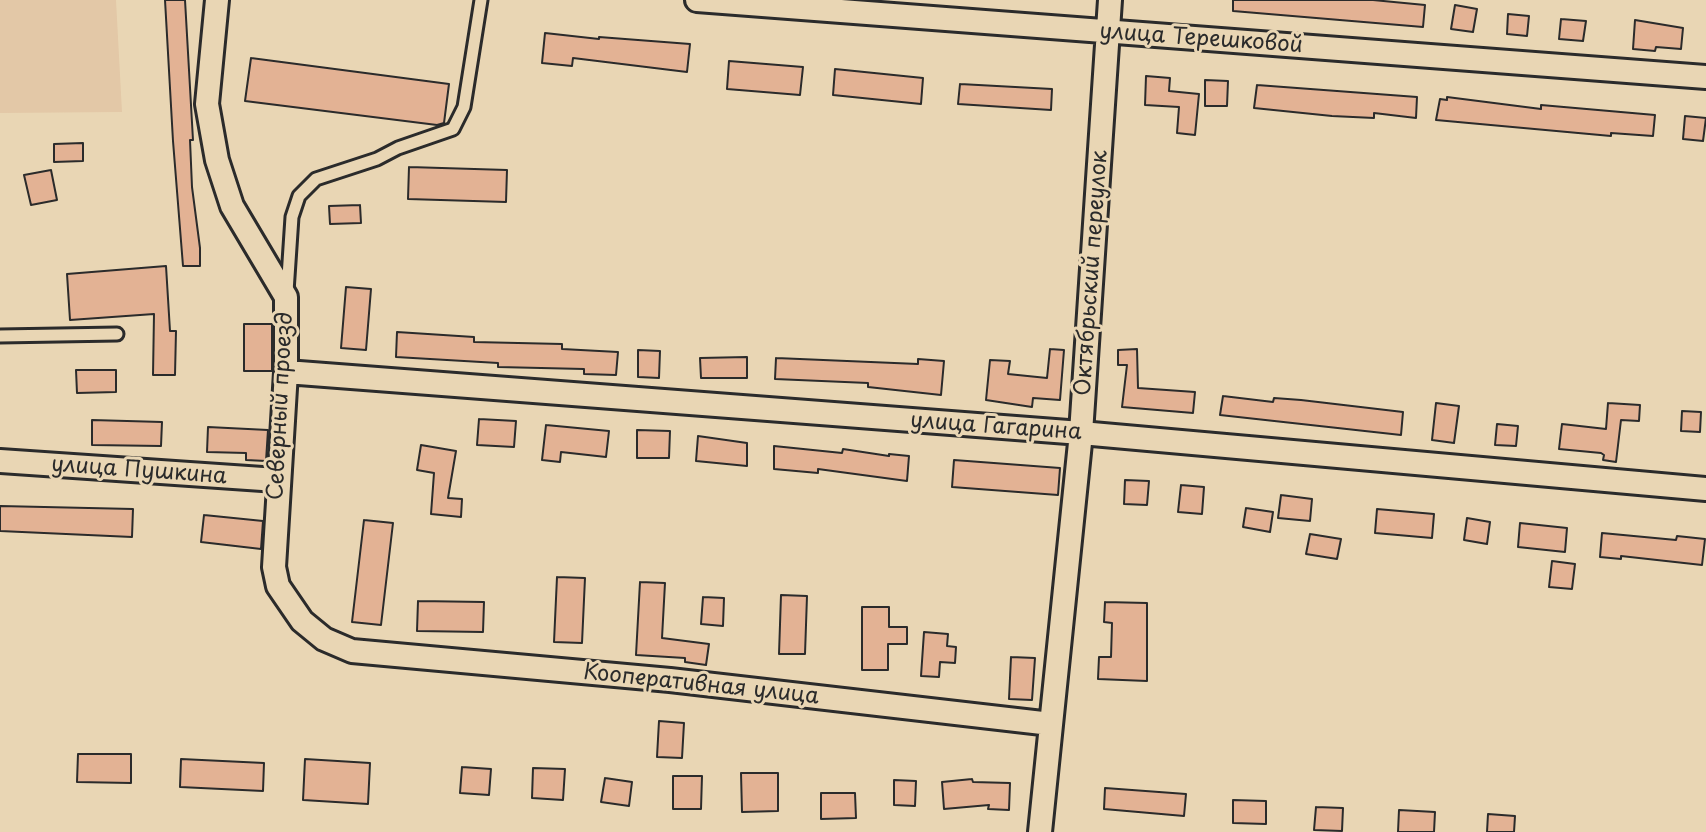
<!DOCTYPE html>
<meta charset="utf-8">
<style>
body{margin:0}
canvas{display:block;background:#e9d6b4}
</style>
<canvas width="1706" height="832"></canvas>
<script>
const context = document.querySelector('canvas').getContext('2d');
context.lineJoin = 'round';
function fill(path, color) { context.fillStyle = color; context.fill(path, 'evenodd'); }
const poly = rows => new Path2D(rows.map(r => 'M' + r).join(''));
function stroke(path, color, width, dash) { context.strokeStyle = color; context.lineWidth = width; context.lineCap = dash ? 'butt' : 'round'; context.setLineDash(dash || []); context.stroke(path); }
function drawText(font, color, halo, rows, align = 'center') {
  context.font = font + ' "Playpen Sans",sans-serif'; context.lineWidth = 6; context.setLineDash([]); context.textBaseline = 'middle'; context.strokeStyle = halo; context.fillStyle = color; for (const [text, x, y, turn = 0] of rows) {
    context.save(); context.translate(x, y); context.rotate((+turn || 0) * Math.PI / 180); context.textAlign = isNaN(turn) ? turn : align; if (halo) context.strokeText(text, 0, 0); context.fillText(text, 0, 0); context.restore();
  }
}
fill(poly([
 [0,0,116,0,122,112,0,113]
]), '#e3c8a7');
const building = poly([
 [165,0,185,0,193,140,190,140,192,187,200,248,200,266,183,266,173,141,165,0],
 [1233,0,1373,0,1425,5,1423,27,1233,11,1233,0],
 [1455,5,1477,9,1473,32,1451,29,1455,5],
 [1508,14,1529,16,1527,36,1507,34,1508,14],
 [1561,19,1586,21,1583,41,1559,39,1561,19],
 [1635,20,1683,28,1681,49,1656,47,1655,51,1633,49,1635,20],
 [545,33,599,39,599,37,690,44,687,72,573,58,572,66,542,63,545,33],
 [251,58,449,84,444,123,437,125,245,101,251,58],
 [729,61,803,67,800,95,727,89,729,61],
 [835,69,923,78,921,104,833,95,835,69],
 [1146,76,1170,78,1169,91,1199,94,1195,135,1177,133,1179,107,1145,105,1146,76],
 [1205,80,1228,81,1227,106,1205,106,1205,80],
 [960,84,1052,89,1051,110,958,104,960,84],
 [1257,85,1417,97,1416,118,1374,113,1374,118,1332,116,1254,108,1257,85],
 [1447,97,1541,109,1541,105,1655,115,1653,136,1611,133,1611,136,1436,120,1440,99,1447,100,1447,97],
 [1685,116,1706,118,1703,141,1683,139,1685,116],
 [83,143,83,161,54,162,54,144,83,143],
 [409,167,507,170,506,202,408,199,409,167],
 [51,170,57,200,31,205,24,175,51,170],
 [360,205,361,223,330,224,329,206,360,205],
 [166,266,170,331,176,331,175,375,153,375,154,314,70,320,67,274,166,266],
 [346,287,371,289,366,350,341,348,346,287],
 [244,324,272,324,272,371,244,371,244,324],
 [397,332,474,337,474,342,562,344,562,349,618,352,616,375,584,374,584,369,498,367,498,363,396,357,397,332],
 [1050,349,1064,350,1060,400,1033,398,1032,407,986,400,990,360,1010,361,1008,374,1047,378,1050,349],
 [1137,349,1138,388,1195,392,1193,413,1122,407,1127,365,1118,365,1118,350,1137,349],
 [638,350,660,351,659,378,638,377,638,350],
 [747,357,747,378,701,378,700,358,747,357],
 [776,358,918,364,918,359,944,361,941,395,868,387,868,383,775,379,776,358],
 [76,370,116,370,116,392,77,393,76,370],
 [1223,396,1273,402,1274,398,1301,400,1403,412,1401,435,1220,415,1223,396],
 [1436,403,1459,406,1454,443,1432,440,1436,403],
 [1608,403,1640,405,1639,421,1621,420,1616,462,1603,460,1604,455,1601,453,1559,449,1562,424,1606,429,1608,403],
 [1682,411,1701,412,1700,432,1681,431,1682,411],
 [479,419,516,421,514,447,477,445,479,419],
 [92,420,162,422,161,446,92,445,92,420],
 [1497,424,1518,426,1516,446,1495,445,1497,424],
 [546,425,609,431,606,457,561,452,560,462,542,460,546,425],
 [208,427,268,430,266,461,246,460,246,453,207,452,208,427],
 [637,430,670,431,669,458,637,458,637,430],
 [698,436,747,443,747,466,696,461,698,436],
 [421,445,456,451,448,498,462,499,461,517,431,514,434,473,417,470,421,445],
 [774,446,842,453,843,449,889,456,889,454,909,456,907,481,818,469,818,473,774,469,774,446],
 [954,460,1060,468,1058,495,952,487,954,460],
 [1125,480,1149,481,1147,505,1124,504,1125,480],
 [1181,485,1204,487,1202,514,1178,512,1181,485],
 [1281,495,1312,499,1310,521,1278,518,1281,495],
 [0,506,133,509,132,537,0,531,0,506],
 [1246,508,1273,512,1270,532,1243,527,1246,508],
 [1377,509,1434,514,1432,538,1375,533,1377,509],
 [204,515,263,521,261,549,201,542,204,515],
 [1467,518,1490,522,1487,544,1464,540,1467,518],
 [364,520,393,523,381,625,352,622,364,520],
 [1520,523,1567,528,1565,552,1518,547,1520,523],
 [1602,533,1676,540,1677,536,1705,539,1702,565,1621,556,1621,559,1600,557,1602,533],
 [1310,534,1341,539,1337,559,1306,554,1310,534],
 [1552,561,1575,564,1572,589,1549,587,1552,561],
 [557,577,585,578,582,643,554,642,557,577],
 [640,582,665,583,662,638,709,644,706,665,685,662,685,658,636,655,640,582],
 [781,595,807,596,805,654,779,654,781,595],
 [703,597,724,598,723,626,701,624,703,597],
 [418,601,484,602,483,632,417,631,418,601],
 [1105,602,1147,603,1147,681,1098,679,1099,657,1111,657,1112,623,1104,622,1105,602],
 [862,607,889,607,889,627,907,627,907,644,888,644,888,670,862,670,862,607],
 [924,632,948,634,947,646,956,647,955,663,940,662,939,677,921,676,924,632],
 [1011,657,1035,658,1032,700,1009,699,1011,657],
 [659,721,684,723,682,758,657,757,659,721],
 [78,754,131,754,131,783,77,782,78,754],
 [181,759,264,763,263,791,180,787,181,759],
 [305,759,370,763,368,804,303,800,305,759],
 [462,767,491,769,489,795,460,793,462,767],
 [533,768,565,769,563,800,532,798,533,768],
 [741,773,778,773,778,811,742,812,741,773],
 [673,776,702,776,701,809,673,809,673,776],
 [605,778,632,782,629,806,601,802,605,778],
 [972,779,973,782,1010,783,1009,810,988,809,989,805,944,809,942,782,972,779],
 [894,780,916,781,915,806,894,805,894,780],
 [1105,788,1186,794,1184,816,1104,809,1105,788],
 [821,793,855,793,856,818,821,819,821,793],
 [1233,800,1266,801,1266,824,1233,823,1233,800],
 [1316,807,1343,808,1342,831,1314,830,1316,807],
 [1399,810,1435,812,1434,832,1398,832,1399,810],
 [1488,814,1515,816,1514,832,1487,832,1488,814]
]);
fill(building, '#e3b294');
stroke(building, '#2b2b2b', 2);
const lane = poly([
 [287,292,292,217,299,196,316,179,377,159,398,148,453,129,464,107,481,0],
 [0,336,117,334]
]);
const street = poly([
 [217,0,207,104,217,160,232,206,286,297,286,372,274,567,278,586,302,621,324,639,352,651,670,680,1051,724],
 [697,0,1706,77],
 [286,372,1081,433,1706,489],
 [0,461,277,480],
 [1040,832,1081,433,1110,0]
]);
stroke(lane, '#2b2b2b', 17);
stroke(street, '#2b2b2b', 28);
stroke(lane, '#e9d6b4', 11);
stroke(street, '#e9d6b4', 22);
drawText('22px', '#2b2b2b', '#e9d6b4', [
 ["улица Терешковой",1201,39,4],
 ["Октябрьский переулок",1092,273,-86],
 ["Северный проезд",281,406,-87],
 ["улица Гагарина",996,427,4],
 ["улица Пушкина",139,471,4],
 ["Кооперативная улица",701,685,6]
]);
</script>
